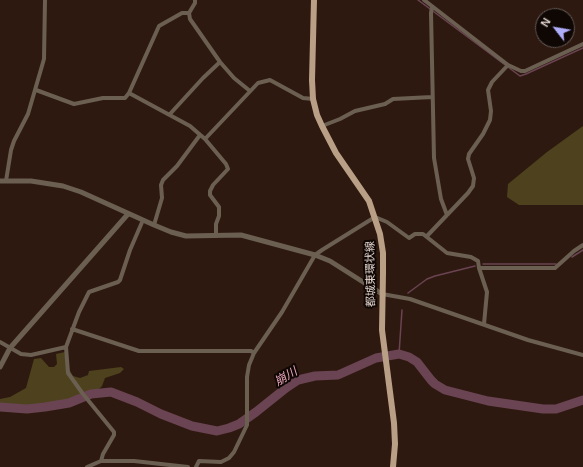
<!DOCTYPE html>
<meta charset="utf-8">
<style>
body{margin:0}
#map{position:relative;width:583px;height:467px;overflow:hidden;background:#2e1910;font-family:Helvetica,sans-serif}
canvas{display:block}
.north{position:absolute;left:535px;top:8px;width:40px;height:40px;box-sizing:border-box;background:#0f0704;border:1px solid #635854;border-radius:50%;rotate:301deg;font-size:11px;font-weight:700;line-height:16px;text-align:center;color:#e1d2cc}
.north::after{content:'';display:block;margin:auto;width:14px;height:18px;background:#aeaefa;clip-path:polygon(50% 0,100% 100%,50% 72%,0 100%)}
</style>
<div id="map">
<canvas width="583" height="467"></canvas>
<div class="north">N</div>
</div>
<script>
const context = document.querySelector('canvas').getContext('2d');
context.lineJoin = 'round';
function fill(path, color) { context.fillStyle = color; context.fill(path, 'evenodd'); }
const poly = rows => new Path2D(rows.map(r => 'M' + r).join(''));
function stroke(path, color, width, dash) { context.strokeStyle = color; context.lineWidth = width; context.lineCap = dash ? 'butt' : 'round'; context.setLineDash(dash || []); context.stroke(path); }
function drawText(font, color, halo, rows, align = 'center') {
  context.font = font + ' Helvetica,"Noto Sans JP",sans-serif'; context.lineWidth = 4; context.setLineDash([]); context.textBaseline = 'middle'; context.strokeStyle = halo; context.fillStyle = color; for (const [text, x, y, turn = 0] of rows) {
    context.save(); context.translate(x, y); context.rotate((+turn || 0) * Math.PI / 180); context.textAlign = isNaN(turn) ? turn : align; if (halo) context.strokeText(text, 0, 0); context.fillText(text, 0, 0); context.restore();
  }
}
fill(poly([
 [583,126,583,205,519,205,507,197,508,184,547,152],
 [65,352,68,367,73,376,80,378,88,375,89,371,121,367,124,369,120,373,105,378,102,386,99,389,68,402,44,406,0,410,0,399,10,397,26,388,34,359,41,358,49,367,54,367,57,364,56,354]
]), '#4d421d');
stroke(poly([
 [418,0,520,76,526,74,583,48],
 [572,257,583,250],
 [483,264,556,264],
 [408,293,427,279,435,276,475,266],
 [399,354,402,310]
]), '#6a4452', 1.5);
stroke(poly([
 [0,407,27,409,45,407,69,403,91,394,111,392,137,402,161,414,192,426,217,431,229,428,239,424,256,412,286,388,298,380,315,376,338,375,376,358,399,354,409,357,417,362,431,380,435,384,445,390,488,401,543,409,556,409,583,400]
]), '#6a4452', 9);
stroke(poly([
 [195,0,195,3,189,13,190,19,220,62,234,78,250,91],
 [424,0,508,65,521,71,525,71,583,44],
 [432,7,431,13,434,158,441,199,447,215],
 [36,90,74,104,103,98,125,98,129,93,159,26,182,13,189,13],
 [129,93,190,126,205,139,226,164,228,169,213,185,210,191,210,195,219,207,219,216,216,224,216,236],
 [170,114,203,78,220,62],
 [322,126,340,119,355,111,385,104,393,99,432,97],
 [205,139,258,83,270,80,303,98,313,99],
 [6,181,11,150,14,141,28,114,44,59,45,0],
 [154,225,162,198,161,185,163,180,177,166,200,135],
 [427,236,468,193,473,186,474,178,468,159,469,154,483,134,490,120,491,111,488,90,492,82,508,65],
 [479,268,487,292,484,324],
 [382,294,410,299,528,340,583,355],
 [72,329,139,351,251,351,254,353],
 [0,342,21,354,31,355,66,347,79,312,89,292,118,282,120,280,130,250,143,220],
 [66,347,68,373,83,394,114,432,114,435,103,454,101,461],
 [87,467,101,461,134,461,188,467],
 [196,467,199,461,221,462,229,458,234,452,247,425,247,377,249,365,254,353,282,312,315,255,322,250,375,217,387,222,409,238,415,234,423,234,447,253,471,257,478,261,479,268,555,268,574,251,583,245]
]), '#6b5f52', 4);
stroke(poly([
 [0,181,31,181,63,186,81,192,154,225,171,232,186,236,241,235,315,255,330,261,382,294],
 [0,367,10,348,128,214]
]), '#6b5f52', 5);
stroke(poly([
 [314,0,312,80,313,99,317,115,322,126,336,153,369,201,380,234,383,253,383,273,382,330,394,423,395,444,393,467]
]), '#b89f85', 6);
drawText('11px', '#e1d2cc', '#0f0704', [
 ["都城東環状線",371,274,-91]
]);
drawText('italic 12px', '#eba7bf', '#0f0704', [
 ["崩川",286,377,-31]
]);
</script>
